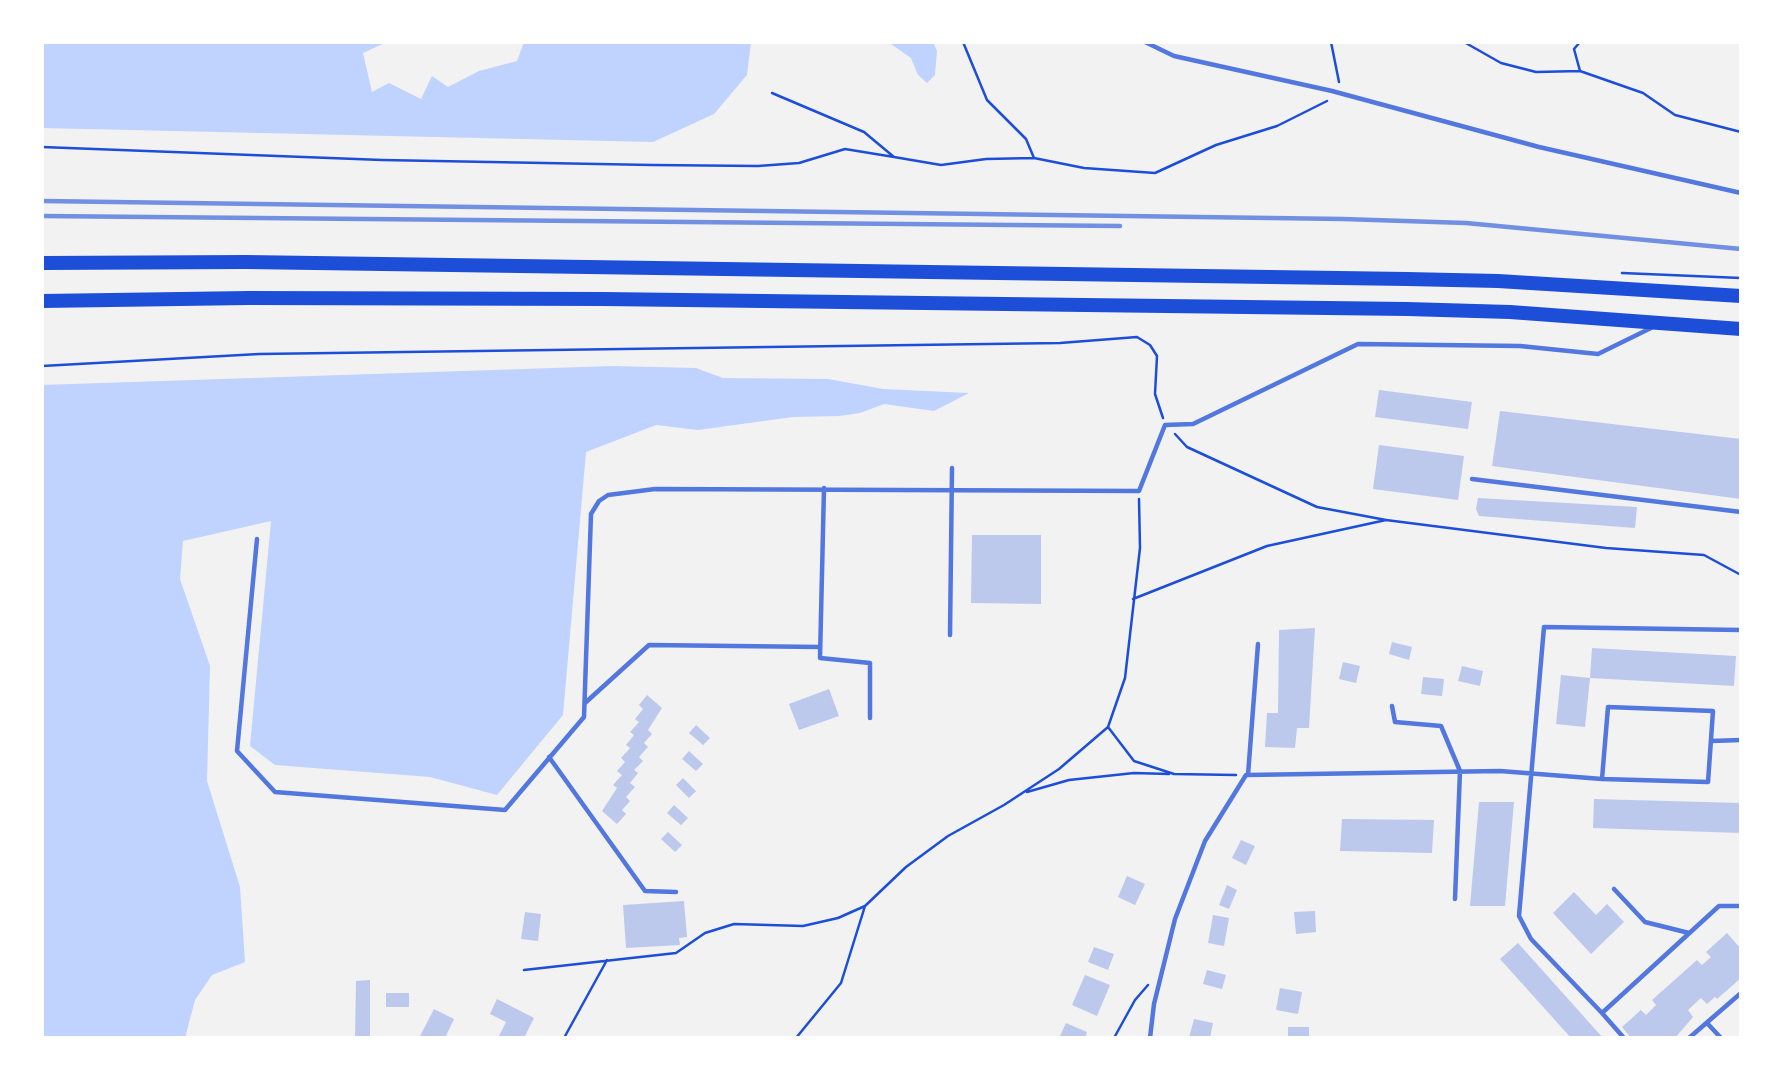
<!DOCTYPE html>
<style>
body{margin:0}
#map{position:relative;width:1783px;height:1080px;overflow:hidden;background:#f2f2f2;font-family:"PT Sans",sans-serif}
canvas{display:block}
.frame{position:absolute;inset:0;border:44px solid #fff;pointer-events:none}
</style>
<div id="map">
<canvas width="1783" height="1080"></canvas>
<div class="frame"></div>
</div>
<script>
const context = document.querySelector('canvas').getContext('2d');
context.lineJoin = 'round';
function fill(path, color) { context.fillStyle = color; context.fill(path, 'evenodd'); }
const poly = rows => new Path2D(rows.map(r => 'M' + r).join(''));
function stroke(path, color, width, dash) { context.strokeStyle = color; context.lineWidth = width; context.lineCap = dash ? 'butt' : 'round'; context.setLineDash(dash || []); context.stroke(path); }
fill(poly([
 [42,42,387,42,363,53,372,92,389,83,421,99,432,76,448,87,479,71,517,61,524,42,751,42,747,75,714,114,653,142,42,128],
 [888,42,933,42,937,51,935,75,927,83,918,75,911,58],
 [613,366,696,368,723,378,828,379,883,389,969,393,934,411,884,404,860,413,839,416,793,417,698,430,656,425,586,452,563,715,497,795,430,777,275,765,250,746,271,521,183,541,180,579,210,666,207,781,240,887,245,962,212,975,195,1000,185,1038,42,1038,42,385]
]), '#bfd3fe');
fill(poly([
 [1379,390,1472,402,1468,429,1375,417],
 [1500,411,1741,439,1741,499,1492,466],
 [1379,445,1464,456,1458,500,1373,489],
 [1478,498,1637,507,1635,528,1479,516,1476,509],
 [972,535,1041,535,1041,604,971,603],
 [1315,628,1309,728,1297,728,1295,748,1265,747,1267,713,1278,713,1279,630],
 [1392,642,1412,647,1409,660,1389,654],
 [1592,648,1736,656,1734,686,1590,678],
 [1343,662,1360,666,1356,683,1339,679],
 [1462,666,1483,671,1480,686,1458,681],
 [1561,675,1590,678,1585,727,1556,724],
 [1423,677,1444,679,1442,696,1421,694],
 [829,689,839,716,799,730,789,704],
 [647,695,662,708,648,730,652,734,644,743,648,747,639,757,643,761,634,770,638,773,630,783,635,787,626,797,630,801,622,810,626,814,617,824,602,811,617,788,613,785,622,775,617,771,625,762,621,758,630,748,626,745,634,735,630,732,639,722,635,719,643,709,639,705],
 [696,725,710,738,703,745,689,733],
 [689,751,703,764,696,771,682,759],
 [683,778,696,791,689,798,676,785],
 [1594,799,1741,803,1741,833,1593,828],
 [1479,802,1514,802,1505,906,1470,906],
 [674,805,688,818,681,825,667,813],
 [1342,819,1434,820,1432,853,1340,851],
 [668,832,682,845,675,852,661,839],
 [1241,840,1255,846,1246,865,1232,858],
 [1127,876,1145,884,1135,905,1118,897],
 [1227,885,1237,890,1229,909,1219,905],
 [1574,892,1596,915,1607,904,1624,922,1591,954,1553,913],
 [684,901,687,937,679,938,680,945,626,948,623,905],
 [1315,911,1316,932,1296,934,1294,912],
 [525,912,541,914,538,941,521,939],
 [1213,915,1229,918,1224,946,1208,943],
 [1727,933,1741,949,1741,978,1717,999,1715,997,1707,1004,1701,998,1688,1010,1693,1017,1675,1038,1631,1038,1622,1027,1641,1010,1646,1015,1656,1005,1652,1000,1697,960,1702,965,1711,957,1706,952],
 [1518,943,1603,1038,1571,1038,1500,959],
 [1094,947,1114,954,1108,970,1088,962],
 [1207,970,1226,975,1222,989,1203,984],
 [1085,975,1110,985,1097,1016,1072,1005],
 [370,980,370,1038,355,1038,356,981],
 [1280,988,1302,992,1298,1014,1276,1010],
 [386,993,409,993,409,1007,386,1007],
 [497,999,534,1018,524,1038,498,1038,506,1022,490,1014],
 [434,1009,454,1019,445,1038,419,1038],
 [1194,1019,1213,1023,1210,1038,1189,1038],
 [1066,1023,1087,1032,1085,1038,1059,1038],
 [1288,1027,1309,1027,1309,1038,1288,1038]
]), '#bdc9ec');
stroke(poly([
 [963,42,987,100,1026,139,1034,158,1084,168,1155,173,1216,145,1277,126,1327,101],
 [1331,42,1339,82],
 [1464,42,1501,63,1536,72,1580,71],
 [1580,42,1574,49,1580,71,1643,93,1675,115,1741,132],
 [772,93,864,132,894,157,941,165,986,159,1034,158],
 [42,147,382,160,652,165,758,166,799,163,845,149,894,157],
 [1622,273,1741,278],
 [42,366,259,354,1060,343,1137,337,1150,345,1157,356,1155,394,1163,418],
 [1175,434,1187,447,1317,507,1386,520],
 [1133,599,1267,546,1386,520,1606,548,1704,555,1741,575],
 [1108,727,1134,761,1174,774,1236,775],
 [1027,792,1069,780,1134,773,1169,774],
 [524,970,676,953,705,933,734,924,803,926,838,918,865,906],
 [564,1038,607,960],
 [796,1038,841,983,865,906,906,867,948,836,1004,805,1059,769,1108,727,1125,678,1140,548,1139,499],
 [1114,1038,1135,1000,1148,985]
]), '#1d4ed8', 2.5);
stroke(poly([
 [1145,42,1174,56,1332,91,1539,147,1741,193],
 [1472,479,1741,512],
 [824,488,820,658,870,663,870,718],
 [257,539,237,751,275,792,505,810,584,717,591,514,599,501,608,495,655,489,1139,491,1165,425,1193,424,1358,344,1520,346,1598,354,1651,328],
 [1741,630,1544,627,1519,916,1531,939,1602,1013,1719,906,1741,906],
 [950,635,952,468],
 [585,703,649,645,820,647],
 [1392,706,1395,722,1441,726,1460,771,1455,899],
 [1711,741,1741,740],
 [549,757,645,891,676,892],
 [1248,775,1258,644],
 [1614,889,1645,922,1689,933],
 [1602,1013,1624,1038],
 [1707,1023,1721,1038],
 [1150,1038,1154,1004,1175,919,1205,841,1246,775,1500,771,1602,779,1708,782,1713,711,1608,707,1602,779],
 [1689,1038,1741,993]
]), '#5277de', 4.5);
stroke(poly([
 [42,263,246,262,1407,279,1498,281,1741,296],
 [42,301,249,298,603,299,1407,309,1510,312,1741,329]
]), '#1d4ed8', 14);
stroke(poly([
 [42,201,1343,219,1466,223,1741,249],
 [42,216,1120,226]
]), '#7290e2', 4.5);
</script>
